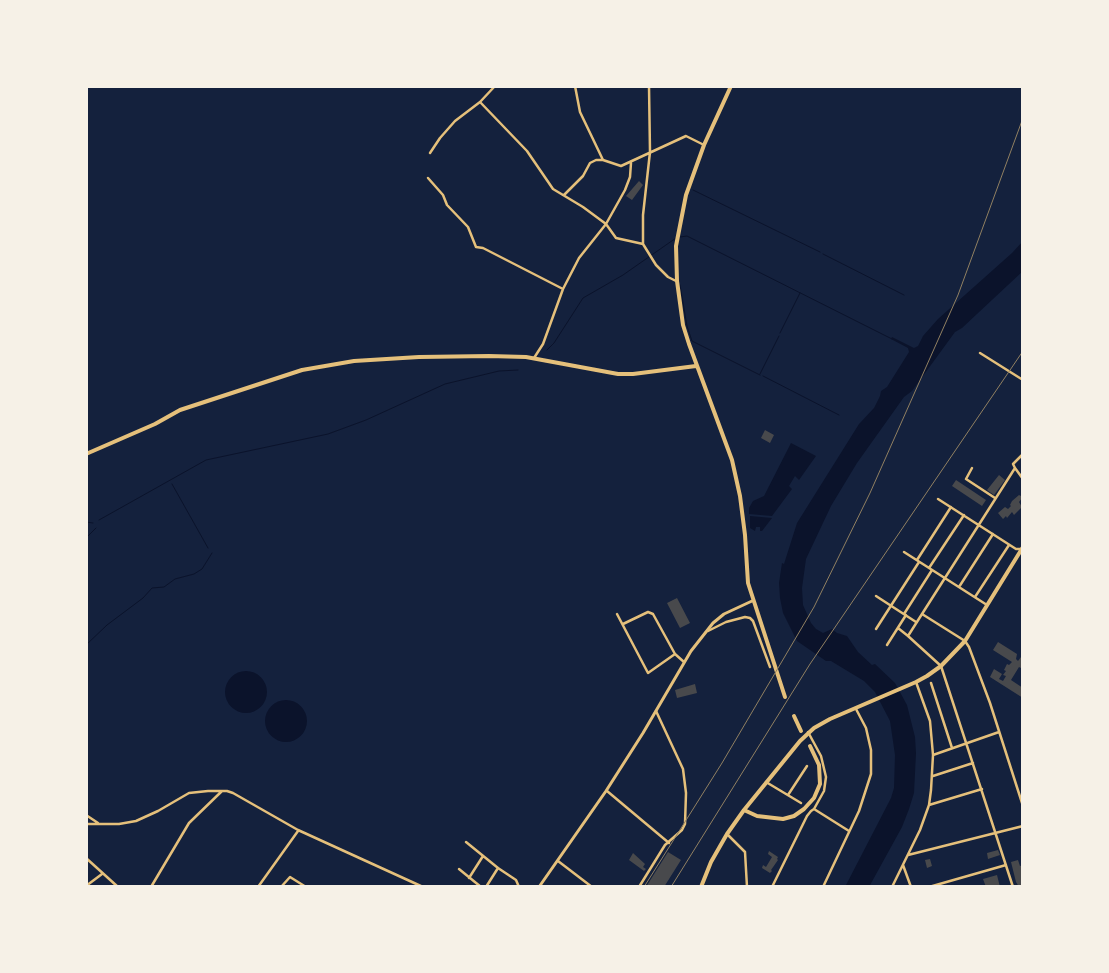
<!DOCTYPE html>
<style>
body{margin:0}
#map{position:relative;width:1109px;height:973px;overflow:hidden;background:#14213d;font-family:"Sofia Sans Condensed",sans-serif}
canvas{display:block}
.frame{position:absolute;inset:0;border:88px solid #f6f1e7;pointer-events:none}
</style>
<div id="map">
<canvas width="1109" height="973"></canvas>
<div class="frame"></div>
</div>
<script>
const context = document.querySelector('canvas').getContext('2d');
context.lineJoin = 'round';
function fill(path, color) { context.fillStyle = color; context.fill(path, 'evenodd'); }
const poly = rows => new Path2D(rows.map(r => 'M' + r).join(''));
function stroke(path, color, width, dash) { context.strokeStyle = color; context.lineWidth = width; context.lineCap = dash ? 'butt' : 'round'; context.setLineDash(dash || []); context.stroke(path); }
fill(poly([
 [1023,241,1023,271,962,328,955,332,912,391,904,397,857,463,831,506,806,559,802,588,803,605,811,623,816,629,823,633,832,629,837,633,847,636,858,652,872,665,875,664,895,683,907,705,915,737,916,753,914,793,909,809,902,827,869,887,845,887,891,798,894,788,895,755,890,721,875,692,864,681,831,661,826,661,797,641,783,613,780,598,779,583,782,563,784,564,797,523,859,424,874,408,880,396,881,391,887,387,909,352,908,348,891,339,892,337,914,348,918,346,923,336,938,319,1012,253],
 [791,443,816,456,799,480,795,476,789,486,792,489,772,516,749,514,749,508,753,501,764,496],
 [750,516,772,518,762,531,760,531,760,527,756,527,755,531,750,528],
 '225 692a21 21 0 1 1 42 0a21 21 0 1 1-42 0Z',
 '265 721a21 21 0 1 1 42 0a21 21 0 1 1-42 0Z'
]), '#0b132b');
stroke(poly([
 [693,190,820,252],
 [680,237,687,236,892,339],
 [823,254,904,295],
 [680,285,687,326,692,341,760,375],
 [780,333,800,293],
 [547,350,554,343,583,298,623,275,676,238],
 [760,374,779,336],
 [763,376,839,415],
 [172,484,208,548],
 [99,520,206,460,328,434,366,420,445,384,499,371,518,370],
 [86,522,93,523],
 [86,538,96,528],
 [86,645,107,625,143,598,152,588,164,587,175,579,194,574,202,569,212,553]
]), '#0b132b', 1);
fill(poly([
 [639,181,643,185,632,200,626,196],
 [765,430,774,435,770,443,761,438],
 [999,475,1005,480,994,495,987,490],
 [956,480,986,500,982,506,952,486],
 [1019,495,1023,497,1019,502,1022,507,1014,515,1012,512,1007,518,1006,516,1003,519,998,513,1005,507,1008,509,1011,506,1010,505,1012,501],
 [677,598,690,623,680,628,667,603],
 [998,642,1017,654,1016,659,1018,661,1021,657,1023,658,1023,669,1019,667,1011,680,1023,688,1023,698,990,677,994,669,1002,674,999,679,1003,681,1006,676,1003,675,1006,671,1004,670,1007,664,1009,665,1012,662,993,650],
 [695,684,697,693,677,698,675,690],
 [998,850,1000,855,988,859,987,853],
 [769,851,778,857,777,859,778,860,771,870,772,871,770,873,762,868,763,865,766,867,772,857,768,854],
 [668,852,681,860,664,887,646,887],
 [633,853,645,864,643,867,646,869,644,871,629,860],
 [930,859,932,866,927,868,925,860],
 [1018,860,1020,866,1023,865,1023,887,1019,887,1016,882,1011,862],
 [997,875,1000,887,986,887,983,879]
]), '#48494c');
stroke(poly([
 [575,86,580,112,603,160],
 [649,86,650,152,643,215,643,244,656,265,668,277,676,281],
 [480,102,527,151,553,189,583,207,606,224,616,238,643,244],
 [430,153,440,138,455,121,480,102,495,86],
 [428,178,443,195,447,205,468,227,476,247,483,248,563,289],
 [564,195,583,176,590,163,596,160,603,160,621,166,686,136,704,145],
 [980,353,1023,380],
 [534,358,543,344,563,289,579,258,606,224,625,190,630,177,631,163],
 [972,468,966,479,995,498],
 [1015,468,1013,464,1023,454],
 [1023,479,1015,468,922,614,965,641,969,647,990,703,1023,806],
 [938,499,1016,549,1021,549],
 [904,552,987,605],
 [917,560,951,507],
 [929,568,964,515],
 [959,587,993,534],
 [876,596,916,622],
 [975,597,1009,545],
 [617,614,648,673,675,654,684,662],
 [904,614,932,570],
 [922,614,908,636,941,666,1013,887],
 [623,624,648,612,653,614,675,654],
 [898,628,908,636],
 [876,629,919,562],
 [708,631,726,622,745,617,750,618,753,621,770,667],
 [887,645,906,615],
 [931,683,952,748],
 [808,732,821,756,826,777,824,791,814,809],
 [933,755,999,732],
 [933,776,973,763],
 [766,782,801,803],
 [607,791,669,843],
 [788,795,807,766],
 [929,805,982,789],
 [86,815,98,823],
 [86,824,119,824,136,821,158,811,189,793,208,791,227,791,233,793,298,830,423,887],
 [727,834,745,852,747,887],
 [466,842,498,868],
 [908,855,1023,826],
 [86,858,118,887],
 [558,861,592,887],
 [903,865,911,887],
 [459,869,481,887],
 [469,878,483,856],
 [86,886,102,874],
 [151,887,189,823,222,791],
 [258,887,298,831],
 [281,887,290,877,306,887],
 [486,887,498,868,516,880,519,887],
 [639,887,665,845,682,830,685,824,686,793,683,769,656,711],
 [772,887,807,816,811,811,814,809,849,831],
 [823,887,859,811,871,774,871,750,866,728,856,709],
 [892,887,920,830,929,805,931,790,933,755,930,721,916,682],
 [929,887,1006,865]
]), '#e5c07b', 2.5);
stroke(poly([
 [539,887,606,791,643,733,691,651,713,623,724,614,752,601]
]), '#e5c07b', 3);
stroke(poly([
 [731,86,704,145,686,195,676,246,677,281,683,325,689,344,732,460,740,496,745,535,748,583,785,697],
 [86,454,155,424,180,410,302,370,354,361,419,357,489,356,526,357,618,374,633,374,696,366],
 [794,716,801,731],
 [744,810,757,816,783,819,794,816,804,809,814,798,820,784,819,765,810,746],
 [701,887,711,862,727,834,744,810,800,741,814,728,830,719,916,682,927,676,941,666,965,641,1023,547]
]), '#e5c07b', 4);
stroke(poly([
 [644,887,722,763,814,607,870,493,958,295,1023,118],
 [671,887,810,664,1023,351]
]), '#918062', 1);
</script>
